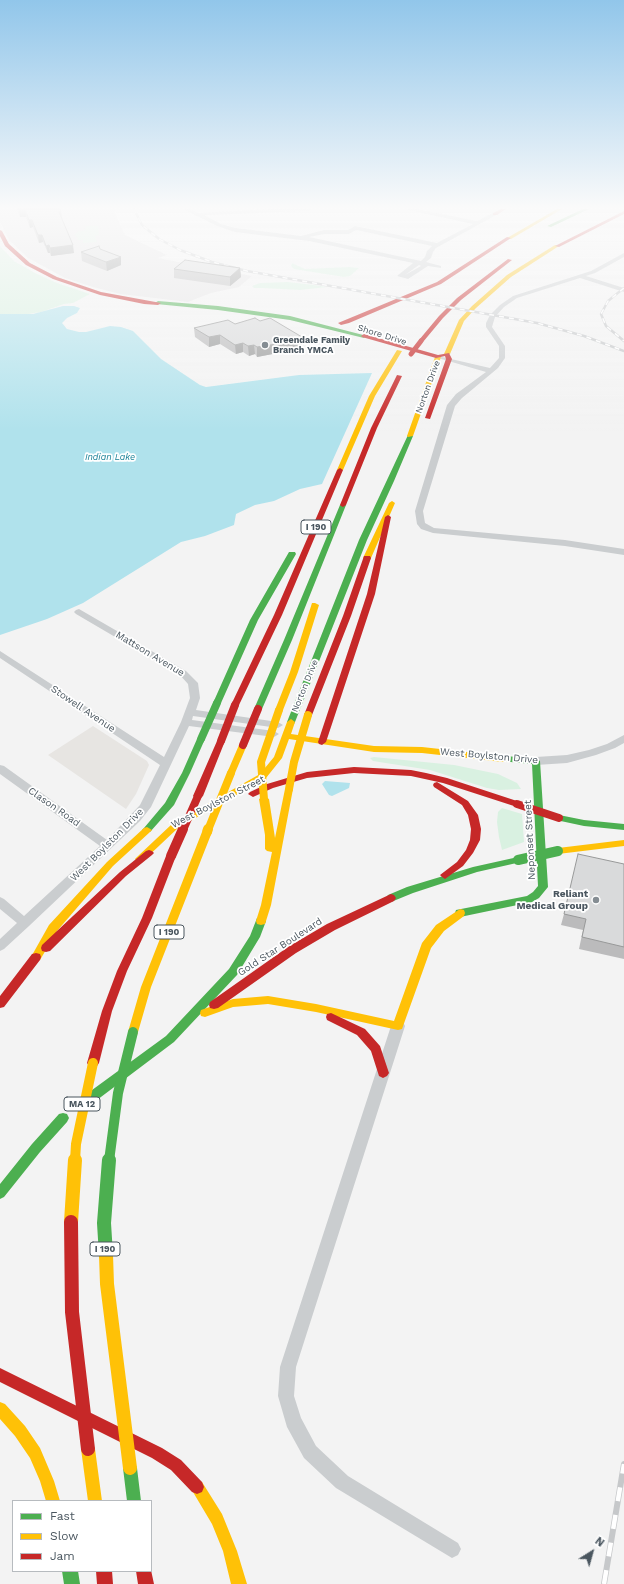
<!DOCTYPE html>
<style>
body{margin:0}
#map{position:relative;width:624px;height:1584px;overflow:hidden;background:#f3f3f3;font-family:"Work Sans",sans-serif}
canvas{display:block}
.legend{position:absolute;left:12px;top:1500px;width:140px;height:72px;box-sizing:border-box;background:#fff;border:1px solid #b7bbbf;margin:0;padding:5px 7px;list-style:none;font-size:12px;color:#4a565f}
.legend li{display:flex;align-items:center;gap:8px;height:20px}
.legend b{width:20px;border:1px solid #b7bbbf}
.north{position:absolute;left:572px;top:1532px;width:40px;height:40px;-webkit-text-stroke:3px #fff;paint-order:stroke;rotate:37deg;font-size:11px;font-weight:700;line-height:16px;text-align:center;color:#4a565f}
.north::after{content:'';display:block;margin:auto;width:14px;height:18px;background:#4a565f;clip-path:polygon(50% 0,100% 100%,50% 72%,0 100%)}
</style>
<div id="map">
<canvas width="624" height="1584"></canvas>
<ul class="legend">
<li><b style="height:5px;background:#4caf50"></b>Fast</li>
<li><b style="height:5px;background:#ffc107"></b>Slow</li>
<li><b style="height:5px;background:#c62828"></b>Jam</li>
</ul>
<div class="north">N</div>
</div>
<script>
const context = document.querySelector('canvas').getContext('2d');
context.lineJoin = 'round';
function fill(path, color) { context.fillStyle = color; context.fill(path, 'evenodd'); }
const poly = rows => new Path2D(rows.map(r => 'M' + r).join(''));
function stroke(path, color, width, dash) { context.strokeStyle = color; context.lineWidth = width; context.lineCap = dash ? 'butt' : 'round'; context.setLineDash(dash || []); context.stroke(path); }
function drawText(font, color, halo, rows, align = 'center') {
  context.font = font + ' "Work Sans",sans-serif'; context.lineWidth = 3.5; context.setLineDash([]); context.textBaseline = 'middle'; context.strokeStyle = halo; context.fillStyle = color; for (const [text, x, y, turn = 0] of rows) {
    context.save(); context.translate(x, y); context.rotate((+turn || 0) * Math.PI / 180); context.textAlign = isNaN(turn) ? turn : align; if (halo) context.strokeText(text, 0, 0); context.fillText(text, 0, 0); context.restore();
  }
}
fill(poly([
 [93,726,147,761,149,765,136,794,126,809,48,755]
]), '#e7e5e2');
fill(poly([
 [0,209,115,209,116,215,125,235,167,255,158,258,252,276,239,287,211,293,188,302,120,294,93,287,65,278,28,258,9,240,0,222]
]), '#e5e4e5');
fill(poly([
 [83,226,98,226,99,235,95,236,97,242,83,243,83,240,77,240,78,238,76,237,75,234,79,231,84,231,86,227],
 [0,246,14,261,35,273,57,283,90,294,73,303,64,304,41,312,22,315,0,315],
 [292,263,305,269,349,267,359,268,350,276,344,277,294,269,291,266],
 [288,282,314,285,327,287,300,290,263,288,254,288,252,286,260,283],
 [374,757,454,765,498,774,517,783,521,789,499,790,487,788,430,770,373,761,370,758],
 [502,808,522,814,524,842,502,850,499,837,497,822,498,812]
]), '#d9f1e1');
fill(poly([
 [63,306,74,306,80,308,77,313,67,318,62,323,67,329,79,332,86,332,110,326,121,327,133,331,161,359,200,385,206,387,299,375,372,373,322,484,300,489,274,501,255,505,236,514,234,525,205,536,181,542,83,603,47,619,0,635,0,314,33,314],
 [325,781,350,783,349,788,332,796,329,795,322,784]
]), '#b0e2ec');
fill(poly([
 [183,209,190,209,198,213,271,209,312,209,309,211,204,215,221,224,236,228,301,236,324,230,348,230,355,226,437,243,473,224,404,209,416,209,477,221,493,213,498,214,436,248,433,252,431,258,426,262,441,266,441,268,428,266,408,279,397,276,413,263,309,241,235,232,217,226,183,209],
 [356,230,432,246,427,251,425,257,421,261,309,237,324,234,349,234,356,230],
 [419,265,421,266,405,275,419,265],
 [624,253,624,257,595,273,586,276,624,288,624,292,580,278,517,298,504,307,495,317,492,327,505,346,505,358,498,368,462,398,455,406,423,511,425,523,434,528,565,540,624,549,624,555,565,546,433,533,421,529,417,524,415,511,447,405,456,394,486,372,438,358,438,356,490,368,499,358,499,346,486,327,486,323,490,315,500,305,513,296,591,271,624,253],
 [79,609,186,671,198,683,200,698,196,710,278,722,283,725,278,728,193,716,192,720,274,731,279,734,274,737,189,726,151,807,140,821,29,926,4,949,0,951,0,939,17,923,0,909,0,897,4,899,24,916,100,846,0,774,0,765,4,766,107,840,140,805,160,765,0,658,0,651,164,757,181,722,190,698,188,684,180,675,76,614,74,612,76,610,79,609],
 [624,735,624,743,615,748,596,755,567,763,536,765,532,764,531,761,532,758,536,757,567,755,589,750,607,744,624,735],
 [398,1021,403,1022,405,1026,296,1367,294,1396,301,1418,316,1446,348,1476,458,1543,461,1549,458,1555,452,1558,336,1488,304,1458,287,1427,278,1396,280,1367,391,1026,393,1022,398,1021]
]), '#cacdcf');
fill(poly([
 [583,209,589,209,551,227,547,226,583,209],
 [158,301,218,306,290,316,367,336,364,338,290,320,218,310,156,304,155,303,158,301],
 [408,435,413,436,394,481,367,540,295,722,294,724,288,724,287,722,359,540,408,435],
 [343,503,346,505,292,640,262,709,258,712,255,711,254,709,284,640,340,505,343,503],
 [289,552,295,552,296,554,258,620,221,703,217,706,214,705,213,703,250,620,289,552],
 [201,736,205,739,190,773,174,805,150,832,144,832,142,830,144,828,165,803,182,773,197,739,201,736],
 [503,756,536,758,540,761,548,887,539,898,532,902,460,917,456,916,455,913,456,910,527,896,533,892,538,886,532,764,500,761,499,759,500,757,503,756],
 [559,815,584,820,624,824,624,830,584,826,556,820,554,818,559,815],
 [518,857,521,858,523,860,521,862,477,872,413,893,391,902,388,901,386,898,388,895,407,887,473,867,518,857],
 [261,917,265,918,266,921,260,937,237,975,174,1042,85,1109,81,1110,77,1109,75,1105,77,1101,166,1036,229,969,250,936,257,918,261,917],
 [63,1113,67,1114,69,1118,67,1122,40,1152,4,1197,0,1199,0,1184,32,1144,59,1114,63,1113],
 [130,1461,135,1463,137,1468,141,1501,127,1501,123,1468,125,1463,130,1461],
 [62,1571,78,1571,80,1584,64,1584,62,1571]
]), '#4caf50');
fill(poly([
 [557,209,562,209,511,239,507,238,557,209],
 [555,245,559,246,511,277,476,308,464,321,450,354,445,355,444,354,459,320,472,306,507,275,555,245],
 [397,350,402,351,375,396,343,470,338,471,337,470,369,396,397,350],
 [438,355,441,357,413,436,408,437,407,436,435,357,438,355],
 [392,501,395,503,371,558,370,560,364,560,363,558,389,503,392,501],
 [312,603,315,603,319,605,298,672,283,710,282,712,276,712,275,710,290,672,312,603],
 [291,719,295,722,291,734,374,746,422,747,503,756,507,759,503,762,422,753,374,752,289,739,282,758,266,778,178,828,143,861,137,861,135,859,137,857,172,824,260,774,274,757,287,722,291,719],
 [243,742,247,745,235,773,234,775,228,775,227,773,239,745,243,742],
 [289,786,293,789,271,905,266,921,265,924,261,925,257,924,256,921,261,905,272,852,267,851,265,849,265,835,259,799,264,796,269,799,275,838,285,789,289,786],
 [147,827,152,830,150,832,113,866,57,931,40,960,36,961,32,960,31,957,49,925,107,862,144,828,147,827],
 [207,829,212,832,151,987,138,1032,137,1035,133,1036,129,1035,128,1032,141,987,202,832,207,829],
 [624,840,624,846,558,854,555,853,553,851,555,849,558,848,624,840],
 [460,909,464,910,465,913,464,916,444,931,431,948,402,1029,398,1030,316,1012,268,1004,233,1007,205,1017,201,1016,200,1013,201,1010,233,999,268,996,316,1004,394,1021,422,943,436,925,460,909],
 [0,1402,5,1404,25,1426,40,1448,54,1481,60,1501,46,1501,40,1481,30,1458,15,1436,0,1419,0,1402],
 [88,1442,93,1444,95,1449,102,1501,88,1501,81,1449,83,1444,88,1442],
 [197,1480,202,1482,222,1514,237,1551,247,1584,231,1584,223,1551,212,1524,190,1487,192,1482,197,1480]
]), '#ffc107');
fill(poly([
 [501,209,506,209,497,215,493,215,493,213,501,209],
 [624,211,624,214,559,247,555,246,624,211],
 [0,230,2,231,9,244,30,263,57,277,101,292,161,303,158,305,144,304,100,295,53,279,26,265,5,246,0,236,0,230],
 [507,237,511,238,441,284,349,323,341,325,338,323,437,282,507,237],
 [508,259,512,260,461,300,443,318,423,342,419,342,419,340,439,316,457,298,508,259],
 [364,334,438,355,449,353,452,359,430,419,425,418,446,359,445,356,436,358,362,337,361,336,364,334],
 [397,375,402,376,377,428,346,505,343,507,341,506,340,505,371,428,397,375],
 [340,468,343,470,282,615,239,705,238,707,232,707,231,705,274,615,337,470,340,468],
 [388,515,391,517,375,594,326,742,322,745,319,744,318,742,367,594,385,517,388,515],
 [364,556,370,556,371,558,351,616,312,715,311,717,305,717,304,715,343,616,364,556],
 [221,738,225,741,203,796,201,798,195,798,193,796,217,741,221,738],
 [354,767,411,770,426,773,447,778,520,802,522,804,517,807,443,783,411,776,354,773,307,778,273,788,253,797,248,794,250,792,267,784,307,772,354,767],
 [437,782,468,801,478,815,481,829,480,840,473,853,463,866,445,879,442,877,440,875,457,862,466,850,470,840,471,829,468,815,462,805,434,787,433,785,434,783,437,782],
 [149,850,152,851,154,853,152,855,126,876,50,951,46,952,42,951,41,948,42,945,120,872,146,851,149,850],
 [171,853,174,854,176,856,152,918,127,971,112,1011,99,1063,97,1066,93,1068,89,1066,87,1063,102,1011,117,971,142,918,166,856,168,854,171,853],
 [391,894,394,895,396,898,394,901,335,930,296,953,218,1008,214,1009,210,1008,209,1005,210,1002,288,947,327,924,391,894],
 [36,953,40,954,41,957,40,960,4,1007,0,1008,0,996,32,954,36,953],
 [331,1013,365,1029,380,1046,389,1073,387,1076,383,1078,379,1076,371,1051,357,1035,327,1020,326,1017,327,1014,331,1013],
 [0,1368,162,1448,181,1460,202,1482,204,1487,202,1492,197,1494,192,1492,171,1470,152,1458,0,1382,0,1368],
 [151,1570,154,1584,138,1584,136,1571,151,1571,151,1570],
 [96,1571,112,1571,113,1584,97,1584,96,1571]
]), '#c62828');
const railFar1 = poly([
 [134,209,142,225,159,239,180,250,212,262,247,271,537,323,584,336,624,351],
 [624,288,608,301,601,314,606,326,624,341]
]);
const rail = poly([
 [604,1584,624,1464]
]);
stroke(railFar1, '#c6c8ca', 2.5);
stroke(rail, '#c6c8ca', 6);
stroke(railFar1, '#fff', 1.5, [5]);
stroke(rail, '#fff', 4.5, [14]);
stroke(poly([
 [201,739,217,703]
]), '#4caf50', 8);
stroke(poly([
 [518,860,558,851],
 [109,1161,118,1093,133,1032]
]), '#4caf50', 10);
stroke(poly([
 [106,1255,104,1223,109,1160]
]), '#4caf50', 14);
stroke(poly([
 [289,789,294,762,308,715],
 [264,799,261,762,279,710],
 [208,830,231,773]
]), '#ffc107', 8);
stroke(poly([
 [207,832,208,829],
 [75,1161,76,1144,93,1063]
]), '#ffc107', 10);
stroke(poly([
 [71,1222,75,1160],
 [106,1255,107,1284,130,1468]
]), '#ffc107', 14);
stroke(poly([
 [411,354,421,341]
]), '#c62828', 5);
stroke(poly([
 [221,741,235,705],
 [243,745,258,709],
 [517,804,559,818],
 [183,830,198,796]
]), '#c62828', 8);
stroke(poly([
 [171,856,183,829]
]), '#c62828', 10);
stroke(poly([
 [71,1222,72,1312,88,1449]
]), '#c62828', 14);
fill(poly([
 [17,209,60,209,61,212,62,219,74,253,51,256,50,253,48,253,43,242,39,243,33,227,30,228,26,217,20,217],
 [100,249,121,265,107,271,82,261,81,252],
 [240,268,241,277,230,286,174,278,174,269],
 [235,324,302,337,302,346,283,352,257,357,255,354,249,356,243,352,236,354,220,344,209,347,195,337,194,328],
 [624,864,624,959,579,949,583,930,561,925,564,914]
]), '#bbbbbc');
fill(poly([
 [25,209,26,217,20,217,19,210],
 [59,212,61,212,62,219],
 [29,220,32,220,33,227,30,228],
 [38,235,42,235,43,242,39,243],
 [49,245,50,253,48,253,46,246],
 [73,245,74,253,51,256,50,248],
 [121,257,121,265,107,271,106,262],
 [240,268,241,277,230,286,230,277],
 [220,335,220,344,209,347,209,337],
 [302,337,302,346,283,352,257,357,257,347],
 [243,343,243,352,236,354,235,345],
 [254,345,255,354,249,356,248,346]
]), '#989999');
const building = poly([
 [18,209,60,209,61,212,59,212,73,245,50,248,49,245,46,246,42,235,38,235,32,220,29,220,25,209,19,210,18,209],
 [99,246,100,249,121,257,106,262,81,252,99,246],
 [185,260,240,268,230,277,174,269,185,260],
 [255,318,260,321,270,318,302,337,283,343,257,347,254,345,248,346,243,343,235,345,220,335,209,337,194,328,228,320,235,324,255,318],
 [578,854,624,864,624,947,582,937,586,919,564,914,578,854]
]);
fill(building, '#d9dadb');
stroke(building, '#989999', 1);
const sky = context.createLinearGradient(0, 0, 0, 431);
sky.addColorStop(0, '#91c6ea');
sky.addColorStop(0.48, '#fafafa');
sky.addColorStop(1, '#fafafa00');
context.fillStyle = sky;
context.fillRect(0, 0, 624, 431);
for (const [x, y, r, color] of [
 [265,345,4,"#858d93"],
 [596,900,4,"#858d93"]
]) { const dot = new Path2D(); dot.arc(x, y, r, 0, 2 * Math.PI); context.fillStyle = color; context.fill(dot); stroke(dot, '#fff', 1.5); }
drawText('9px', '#4a565f', '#fff', [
 ["Shore Drive",382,335,17],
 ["Norton Drive",428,387,-70],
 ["Norton Drive",305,686,-68]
]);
drawText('bold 9px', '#4a565f', '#fff', [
 ["Greendale Family",273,340],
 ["Branch YMCA",273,350]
], 'left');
drawText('italic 9px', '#127d93', '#fff', [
 ["Indian Lake",110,457]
]);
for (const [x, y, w] of [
 [316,527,30],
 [169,932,30],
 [82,1104,36],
 [105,1249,30]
]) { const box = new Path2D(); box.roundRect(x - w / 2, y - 7, w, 14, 3); context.fillStyle = '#fff'; context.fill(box); stroke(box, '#4a565f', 1); }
drawText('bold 9px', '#4a565f', null, [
 ["I 190",316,527],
 ["I 190",169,932],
 ["MA 12",82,1104],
 ["I 190",105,1249]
]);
drawText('10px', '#4a565f', '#fff', [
 ["Mattson Avenue",150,654,31],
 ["Stowell Avenue",83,709,34],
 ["West Boylston Drive",489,756,5],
 ["West Boylston Street",218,802,-27],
 ["Clason Road",54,807,35],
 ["Neponset Street",530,840,-93],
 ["West Boylston Drive",107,845,-45],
 ["Gold Star Boulevard",280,947,-33]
]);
drawText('bold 10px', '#4a565f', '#fff', [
 ["Reliant",588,894],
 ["Medical Group",588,906]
], 'right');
</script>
